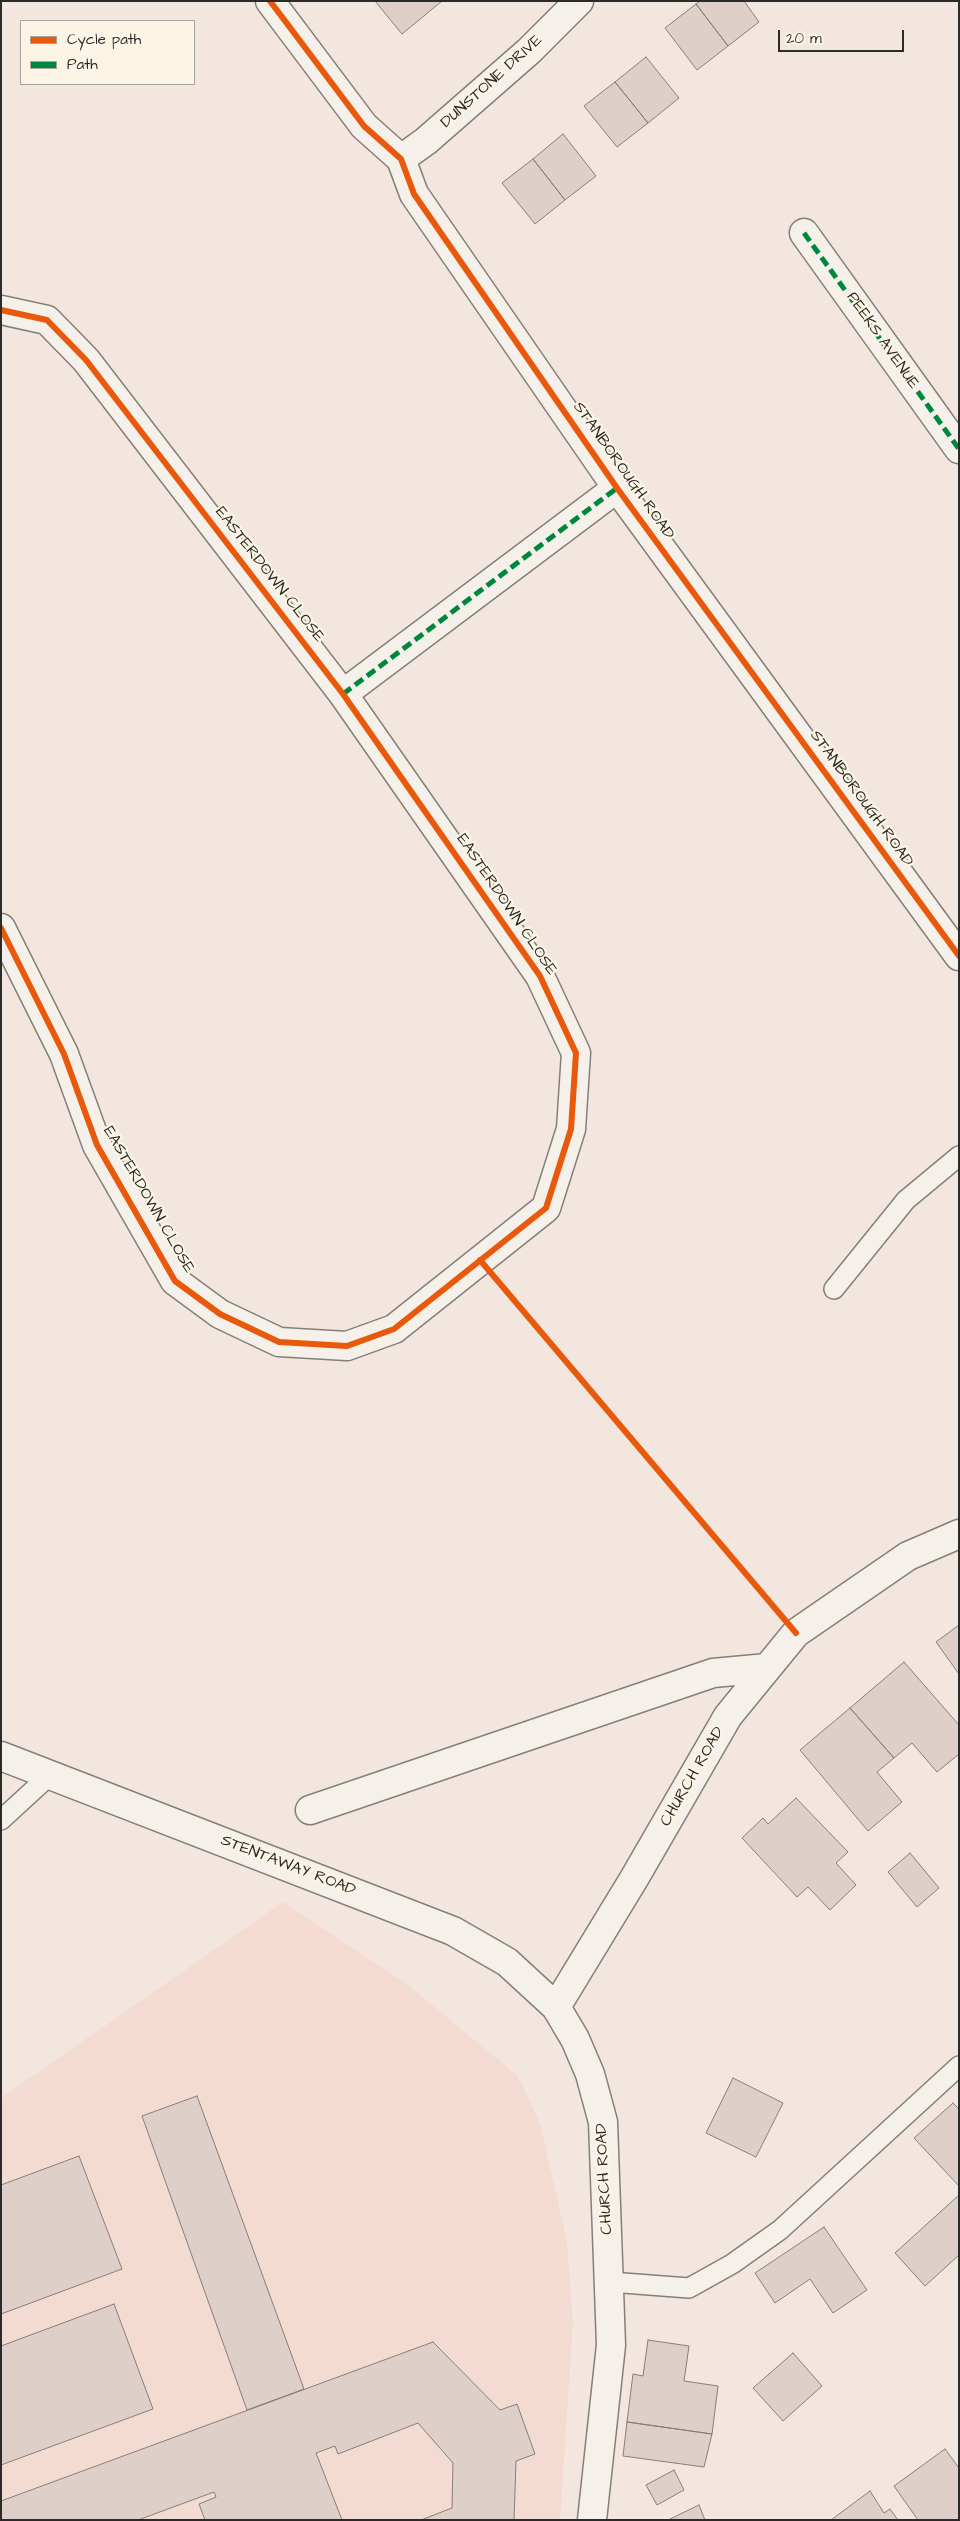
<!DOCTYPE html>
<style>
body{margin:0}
#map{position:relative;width:960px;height:2521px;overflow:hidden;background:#f3e6de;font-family:"Architects Daughter",sans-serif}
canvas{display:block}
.frame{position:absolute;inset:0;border:2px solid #2b2b2b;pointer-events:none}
.legend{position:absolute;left:20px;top:20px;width:175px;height:65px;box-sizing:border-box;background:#fcf5e5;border:1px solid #a8a49b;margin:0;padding:6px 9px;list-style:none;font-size:15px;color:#2b2b2b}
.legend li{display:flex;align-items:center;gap:10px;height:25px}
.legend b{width:25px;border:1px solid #a8a49b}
.scale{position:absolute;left:778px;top:30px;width:126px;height:22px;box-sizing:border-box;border:2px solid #2b2b2b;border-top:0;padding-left:6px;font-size:15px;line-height:18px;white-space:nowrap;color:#2b2b2b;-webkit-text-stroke:4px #fcf5e5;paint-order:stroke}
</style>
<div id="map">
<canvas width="960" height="2521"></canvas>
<div class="frame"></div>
<ul class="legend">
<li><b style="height:6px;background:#e8590c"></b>Cycle path</li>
<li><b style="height:6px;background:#00873e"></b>Path</li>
</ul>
<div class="scale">20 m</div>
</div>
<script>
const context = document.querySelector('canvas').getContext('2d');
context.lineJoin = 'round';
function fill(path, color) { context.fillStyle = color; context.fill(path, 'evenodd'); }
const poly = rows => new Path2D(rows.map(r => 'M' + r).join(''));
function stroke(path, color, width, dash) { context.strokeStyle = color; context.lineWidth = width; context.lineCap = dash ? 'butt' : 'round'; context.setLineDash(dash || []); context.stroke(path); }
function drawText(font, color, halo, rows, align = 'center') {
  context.font = font + ' "Architects Daughter",sans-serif'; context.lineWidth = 4.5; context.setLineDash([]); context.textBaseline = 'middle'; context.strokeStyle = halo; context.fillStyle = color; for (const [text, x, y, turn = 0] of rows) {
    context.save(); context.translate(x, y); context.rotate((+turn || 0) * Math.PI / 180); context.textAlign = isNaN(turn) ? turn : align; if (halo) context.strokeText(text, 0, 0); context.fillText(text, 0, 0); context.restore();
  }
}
fill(poly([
 [283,1902,404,1982,517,2075,540,2123,567,2242,573,2323,560,2520,1,2520,1,2098]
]), '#f3dbd1');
const building = poly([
 [375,1,442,1,402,34,375,1],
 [700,1,744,1,759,22,728,46,696,4,700,1],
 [696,4,728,46,697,70,665,28,696,4],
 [646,57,679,98,648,123,615,82,646,57],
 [615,82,648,123,617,147,584,106,615,82],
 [563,134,596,176,565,200,533,159,563,134],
 [533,159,565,200,535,224,502,183,533,159],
 [959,1625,959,1674,936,1642,959,1625],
 [904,1662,959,1725,959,1754,937,1772,912,1743,894,1758,850,1708,904,1662],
 [850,1708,894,1758,877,1772,902,1802,868,1831,800,1750,850,1708],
 [796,1798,848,1852,836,1863,856,1885,830,1910,808,1887,797,1897,742,1838,763,1818,768,1824,796,1798],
 [910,1853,939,1888,917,1907,888,1872,910,1853],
 [733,2078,783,2103,756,2157,706,2133,733,2078],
 [197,2096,304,2389,247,2410,142,2116,197,2096],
 [953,2103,959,2109,959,2186,914,2138,953,2103],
 [79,2156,122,2269,1,2314,1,2185,79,2156],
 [959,2195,959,2255,925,2286,895,2253,959,2195],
 [824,2227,867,2290,833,2313,810,2279,775,2303,755,2273,824,2227],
 [114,2304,153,2409,1,2465,1,2346,114,2304],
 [648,2340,689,2346,684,2381,718,2386,712,2434,627,2422,633,2374,643,2376,648,2340],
 [433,2342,500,2410,517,2404,535,2454,516,2461,514,2520,421,2520,452,2508,453,2463,418,2423,338,2454,335,2446,316,2453,342,2520,205,2520,199,2504,216,2497,214,2492,138,2520,1,2520,1,2501,433,2342],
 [793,2353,822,2386,783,2421,753,2388,793,2353],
 [627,2422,712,2434,704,2467,623,2456,627,2422],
 [945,2449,959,2468,959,2520,918,2520,894,2486,945,2449],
 [674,2470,684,2490,657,2505,646,2485,674,2470],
 [870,2491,884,2513,890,2509,898,2520,831,2520,870,2491],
 [699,2505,705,2520,668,2520,699,2505]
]);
fill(building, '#dfcfc9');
stroke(building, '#857f7c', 1);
const service = poly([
 [834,1289,906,1200,959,1156],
 [1,1820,50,1775],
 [610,2282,689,2288,732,2264,780,2230,959,2066]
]);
const minor = poly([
 [401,159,426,141,529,51,579,1],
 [804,233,959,449],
 [1,310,47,320,86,360,343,694,540,976,576,1053,571,1129,546,1208,394,1329,347,1346,279,1342,220,1314,175,1281,97,1145,64,1054,1,928],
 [343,694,617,488],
 [1,1756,453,1931,507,1962,556,2007,575,2039,590,2074,603,2122,611,2345,592,2520],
 [310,1810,713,1673,767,1668],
 [556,2007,635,1877,728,1716,796,1633,908,1556,959,1534]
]);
const tertiary = poly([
 [270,1,364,126,401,159,414,194,617,488,959,956]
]);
stroke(service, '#857f7c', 22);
stroke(minor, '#857f7c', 31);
stroke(tertiary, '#857f7c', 31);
stroke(service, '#f5f0ea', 19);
stroke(minor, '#f5f0ea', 28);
stroke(tertiary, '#f5f0ea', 28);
stroke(poly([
 [804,233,959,449],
 [343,694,617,488]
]), '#00873e', 5, [10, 5]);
stroke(poly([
 [270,1,364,126,401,159,414,194,617,488,959,956],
 [1,310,47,320,86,360,343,694,540,976,576,1053,571,1129,546,1208,394,1329,347,1346,279,1342,220,1314,175,1281,97,1145,64,1054,1,928],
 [480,1260,796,1633]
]), '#e8590c', 6);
drawText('16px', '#2b2b2b', '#fcf5e5', [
 ["DUNSTONE DRIVE",492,82,-42],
 ["PEEKS AVENUE",882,341,55],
 ["STANBOROUGH ROAD",623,471,55],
 ["EASTERDOWN CLOSE",269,575,52],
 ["STANBOROUGH ROAD",861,799,54],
 ["EASTERDOWN CLOSE",506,905,56],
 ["EASTERDOWN CLOSE",148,1200,60],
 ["CHURCH ROAD",693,1777,-60],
 ["STENTAWAY ROAD",288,1866,21],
 ["CHURCH ROAD",605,2179,-93]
]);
</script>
